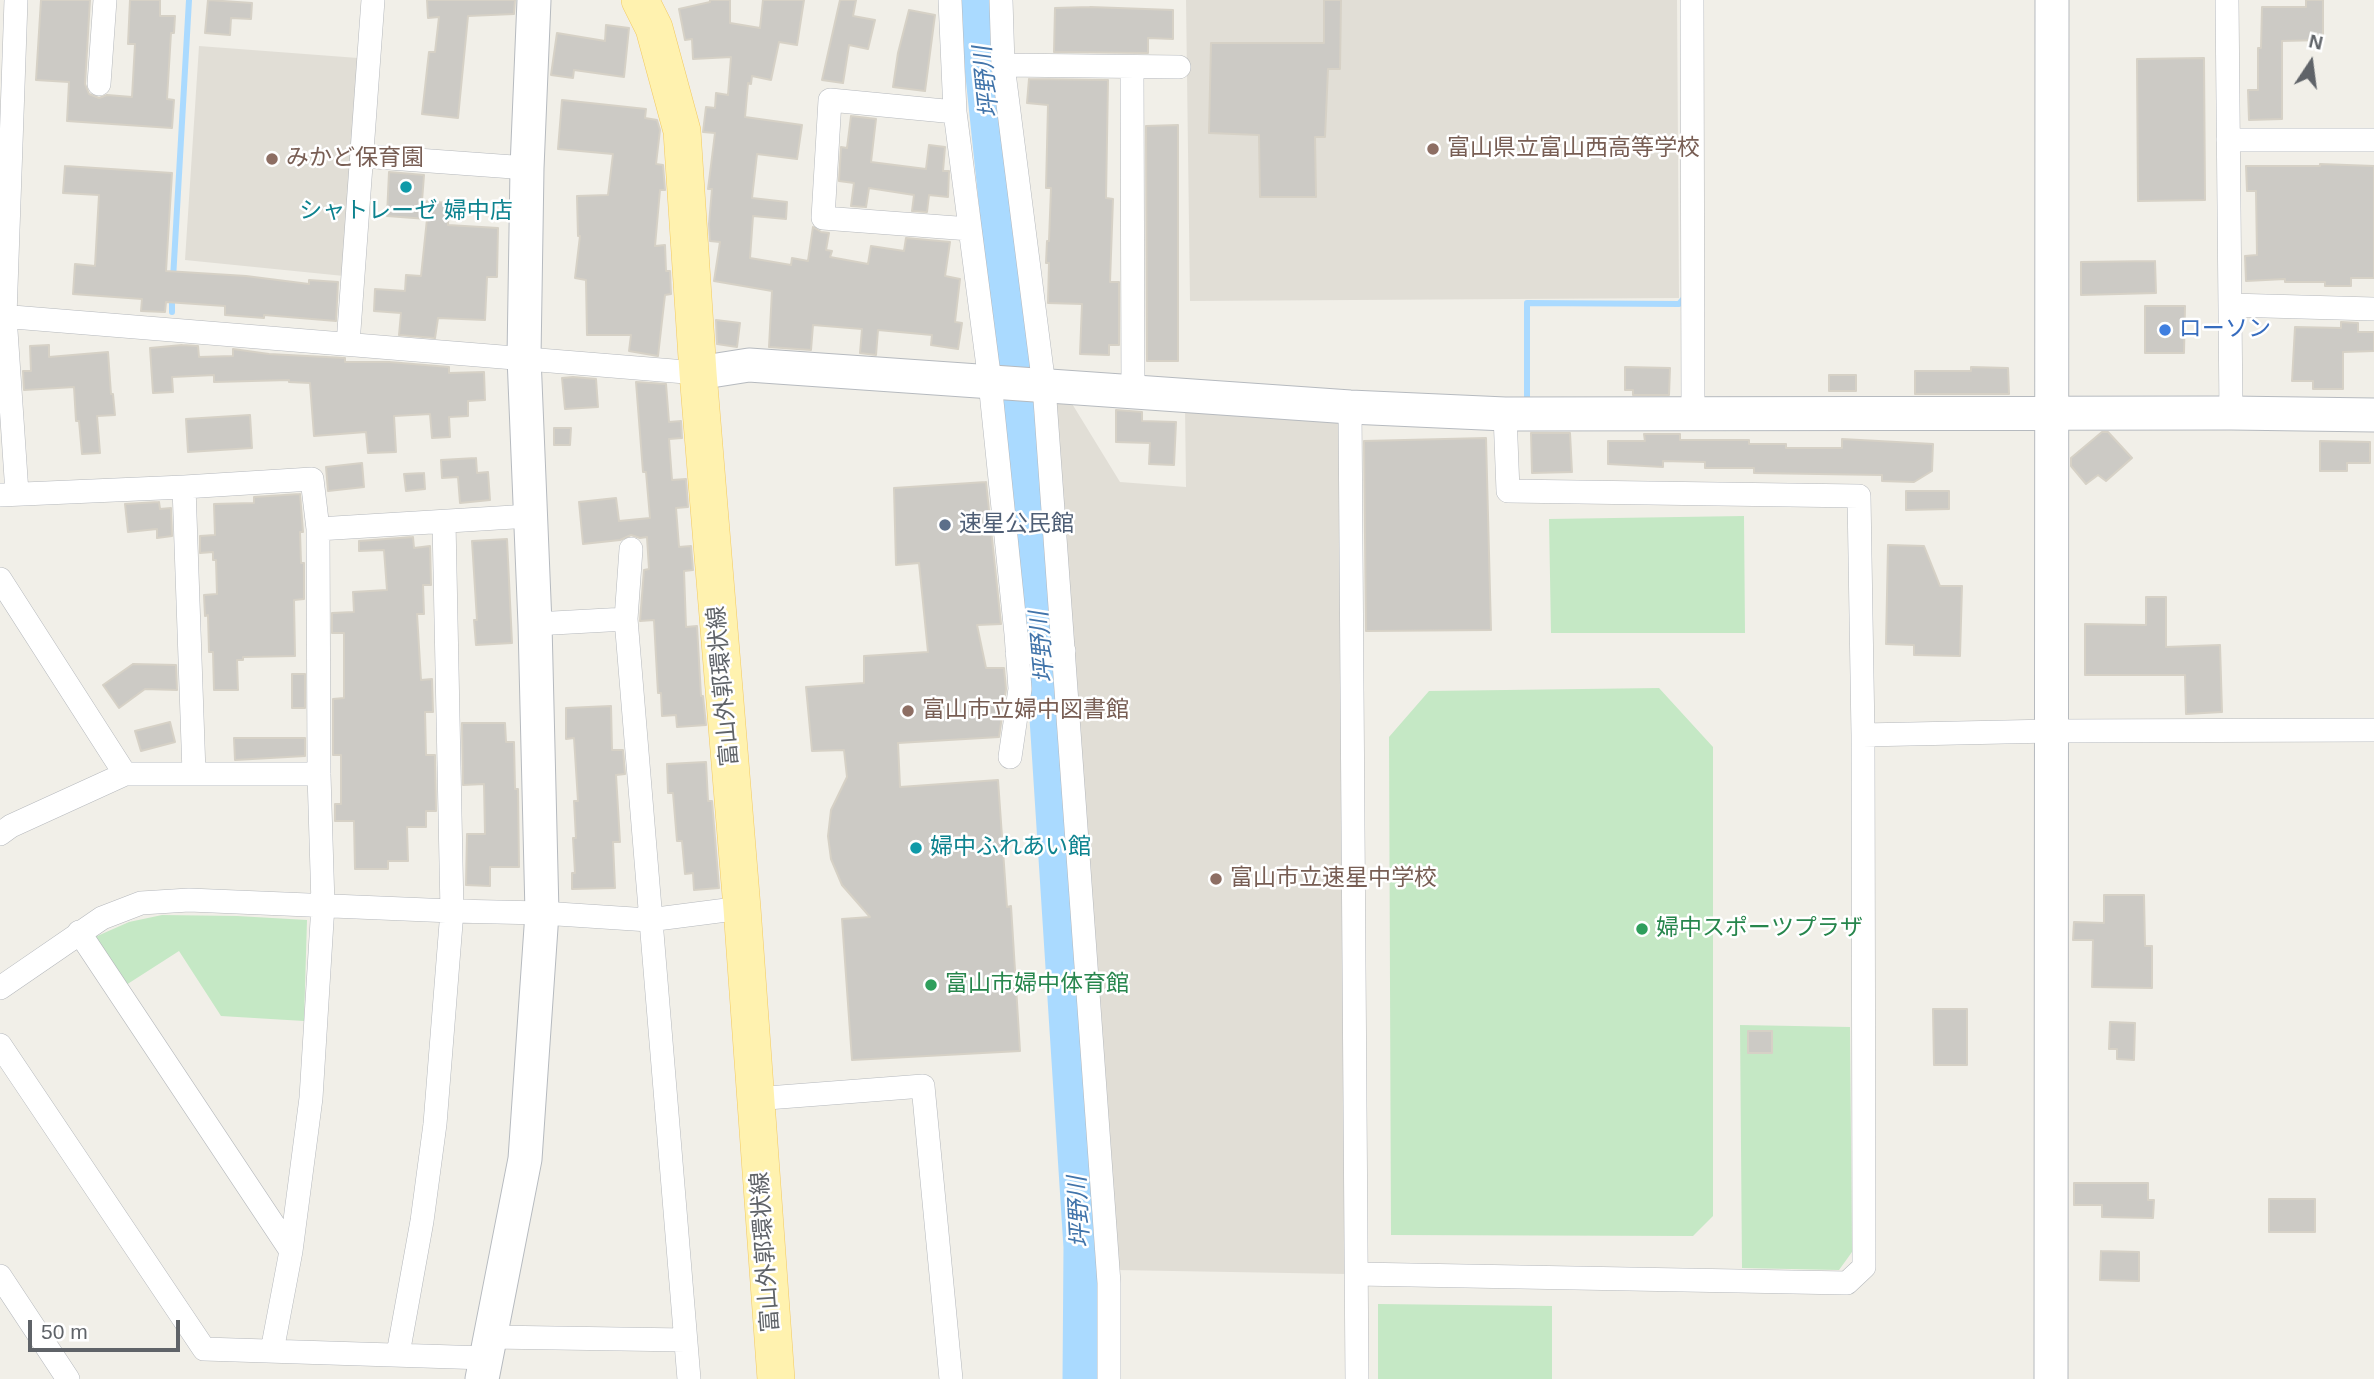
<!DOCTYPE html>
<meta charset="utf-8">
<style>
body{margin:0}
#map{position:relative;width:2374px;height:1379px;overflow:hidden;background:#f1efe8;font-family:Helvetica,sans-serif}
canvas{display:block}
.north{position:absolute;left:2276px;top:28px;width:70px;height:70px;-webkit-text-stroke:5px #fff;paint-order:stroke;rotate:13deg;font-size:19px;font-weight:700;line-height:28px;text-align:center;color:#5f6368}
.north::after{content:'';display:block;margin:auto;width:24px;height:32px;background:#5f6368;clip-path:polygon(50% 0,100% 100%,50% 72%,0 100%)}
.scale{position:absolute;left:28px;top:1320px;width:152px;height:32px;box-sizing:border-box;border:4px solid #5f6368;border-top:0;padding-left:9px;font-size:21px;line-height:24px;white-space:nowrap;color:#5f6368;-webkit-text-stroke:5px #fff;paint-order:stroke}
</style>
<div id="map">
<canvas width="2374" height="1379"></canvas>
<div class="north">N</div>
<div class="scale">50 m</div>
</div>
<script>
const context = document.querySelector('canvas').getContext('2d');
context.lineJoin = 'round';
function fill(path, color) { context.fillStyle = color; context.fill(path, 'evenodd'); }
const poly = rows => new Path2D(rows.map(r => 'M' + r).join(''));
function stroke(path, color, width, dash) { context.strokeStyle = color; context.lineWidth = width; context.lineCap = dash ? 'butt' : 'round'; context.setLineDash(dash || []); context.stroke(path); }
function drawText(font, color, halo, rows, align = 'center') {
  context.font = font + ' Helvetica,"Noto Sans JP",sans-serif'; context.lineWidth = 5; context.setLineDash([]); context.textBaseline = 'middle'; context.strokeStyle = halo; context.fillStyle = color; for (const [text, x, y, turn = 0] of rows) {
    context.save(); context.translate(x, y); context.rotate((+turn || 0) * Math.PI / 180); context.textAlign = isNaN(turn) ? turn : align; if (halo) context.strokeText(text, 0, 0); context.fillText(text, 0, 0); context.restore();
  }
}
fill(poly([
 [1186,0,1677,0,1679,298,1190,301],
 [199,46,358,58,344,276,185,260],
 [1050,402,1071,402,1120,482,1186,487,1185,407,1346,416,1347,1274,1115,1270]
]), '#e1ded6');
fill(poly([
 [1744,516,1745,633,1551,633,1549,519],
 [1659,688,1713,747,1713,1216,1693,1236,1391,1235,1389,737,1429,691],
 [162,915,237,916,307,920,304,1021,221,1016,179,951,126,985,95,937,129,922],
 [1740,1025,1850,1027,1852,1252,1839,1270,1742,1268],
 [1378,1304,1552,1306,1552,1379,1378,1379]
]), '#c5e8c5');
stroke(poly([
 [173,279,189,0],
 [172,312,172,296],
 [1527,402,1527,303,1679,304,1685,297]
]), '#aadaff', 6);
stroke(poly([
 [979,0,979,28,1043,640,1082,1247,1081,1379]
]), '#aadaff', 37);
const building = poly([
 [41,0,90,0,85,84,89,94,99,98,107,95,132,97,135,44,128,44,130,0,160,0,160,16,175,16,174,33,171,33,167,99,174,100,172,128,67,121,69,82,36,80,41,0],
 [208,0,252,3,251,19,231,18,230,35,205,33,208,0],
 [427,0,515,0,514,14,468,16,458,118,422,114,429,52,435,52,439,17,428,18,427,0],
 [710,0,730,0,730,23,760,28,763,0,804,0,797,45,779,42,771,80,752,76,751,84,748,83,745,117,802,125,797,159,757,154,752,198,787,202,786,219,753,216,750,258,791,265,792,258,808,261,813,227,821,232,829,233,826,250,832,251,830,257,868,264,871,246,904,251,906,238,950,242,945,276,960,279,955,322,962,323,958,349,931,345,932,335,878,330,876,355,860,353,862,329,813,325,811,350,769,347,772,291,714,281,720,242,710,241,709,224,712,189,708,189,715,133,703,132,706,107,715,108,716,93,728,95,731,57,693,59,692,39,685,40,679,9,710,2,710,0],
 [840,0,856,0,853,16,875,20,868,49,849,45,843,83,822,80,840,0],
 [1324,0,1341,0,1340,69,1328,69,1325,137,1315,137,1316,197,1260,197,1259,135,1209,133,1211,43,1324,43,1324,0],
 [2306,0,2323,0,2323,40,2282,41,2282,119,2249,120,2248,90,2258,90,2258,48,2261,48,2262,7,2306,7,2306,0],
 [1090,7,1173,10,1173,39,1148,38,1148,53,1054,52,1055,8,1090,7],
 [909,10,935,15,925,91,893,87,898,53,909,10],
 [606,25,629,28,624,77,574,70,573,78,551,75,557,33,605,41,606,25],
 [2204,58,2205,200,2138,201,2137,59,2204,58],
 [1029,79,1108,80,1106,198,1113,199,1110,282,1119,282,1119,345,1109,345,1109,355,1080,354,1082,304,1048,303,1049,263,1046,263,1047,241,1049,241,1051,188,1046,188,1048,105,1027,103,1029,79],
 [562,100,646,109,645,118,657,120,660,130,656,164,663,165,665,190,660,190,655,246,665,245,666,271,670,271,671,294,665,295,658,356,629,351,631,335,587,335,586,280,575,278,580,236,578,236,577,196,608,195,613,154,558,149,562,100],
 [851,116,876,119,871,162,926,169,929,145,945,147,943,171,949,171,948,197,929,195,927,212,912,211,914,195,869,188,866,207,851,206,854,183,839,181,841,147,847,148,851,116],
 [1178,125,1178,361,1147,361,1146,126,1178,125],
 [2320,164,2374,166,2374,278,2351,278,2351,286,2325,286,2325,282,2285,282,2285,279,2246,281,2245,256,2257,255,2256,191,2247,191,2246,166,2320,166,2320,164],
 [65,166,172,173,166,271,246,276,309,284,309,280,338,282,336,321,264,315,264,318,225,315,225,306,166,302,165,312,141,311,142,299,73,294,75,264,95,266,99,195,63,193,65,166],
 [389,172,424,175,422,201,449,203,448,225,498,228,497,277,487,277,485,320,438,318,435,338,399,335,401,313,374,311,375,289,405,291,406,275,421,276,427,219,387,216,389,172],
 [2155,261,2156,293,2081,295,2081,262,2155,261],
 [2145,306,2185,306,2184,353,2145,353,2145,306],
 [716,320,740,323,737,347,717,344,716,320],
 [2341,322,2358,323,2358,332,2374,332,2374,351,2343,352,2343,389,2313,389,2313,381,2292,381,2295,327,2341,328,2341,322],
 [49,345,49,357,108,352,111,394,113,394,115,415,97,416,100,453,82,454,79,421,76,421,74,387,24,390,23,371,31,371,30,346,49,345],
 [182,345,198,346,199,357,233,356,233,349,269,354,345,358,345,362,389,362,449,367,449,373,484,372,485,400,468,401,468,416,449,417,450,437,432,438,430,414,394,416,396,452,368,453,366,432,314,436,310,383,289,382,289,380,214,382,214,375,172,377,173,392,153,393,150,348,182,345],
 [1625,367,1670,368,1669,395,1633,395,1633,390,1625,390,1625,367],
 [1971,367,2008,368,2009,394,1915,394,1915,371,1971,371,1971,367],
 [1829,375,1856,375,1856,391,1829,391,1829,375],
 [573,377,596,379,598,407,565,409,562,378,573,377],
 [636,382,666,384,669,422,681,421,682,438,669,439,672,480,686,479,688,507,676,508,679,547,691,546,693,570,684,571,686,627,697,626,701,696,703,696,706,725,677,727,676,715,662,716,661,693,658,693,654,620,640,621,644,570,649,569,647,537,640,538,631,535,620,540,583,544,579,502,616,498,619,521,650,518,646,472,643,472,636,382],
 [1116,410,1142,412,1142,421,1176,422,1174,465,1149,464,1150,443,1116,442,1116,410],
 [250,415,252,448,188,452,186,419,250,415],
 [554,428,571,428,570,445,554,445,554,428],
 [2102,432,2108,432,2132,458,2106,481,2098,475,2086,484,2071,466,2071,458,2102,432],
 [1531,433,1570,433,1572,472,1532,473,1531,433],
 [1644,434,1680,434,1680,440,1749,440,1749,444,1786,444,1786,448,1842,448,1842,439,1933,444,1932,471,1914,482,1882,481,1882,475,1754,473,1754,468,1705,468,1705,462,1663,461,1663,467,1608,464,1608,441,1645,441,1644,434],
 [1486,438,1491,630,1366,631,1364,441,1486,438],
 [2320,441,2370,442,2370,463,2347,463,2347,471,2320,471,2320,441],
 [476,458,477,473,488,472,490,500,460,503,458,477,442,478,441,460,476,458],
 [362,463,364,487,328,491,326,467,362,463],
 [424,473,425,489,406,491,404,474,424,473],
 [986,482,1001,624,977,625,986,668,1004,668,1006,689,999,737,898,743,900,787,998,780,1007,907,1011,906,1020,1051,852,1060,842,919,870,917,842,885,831,859,828,836,831,810,847,777,844,750,812,751,806,687,864,683,864,656,928,652,919,563,896,565,894,488,986,482],
 [1906,491,1949,491,1949,509,1906,510,1906,491],
 [300,494,303,532,300,532,301,563,304,563,304,599,294,600,295,656,243,657,243,660,237,660,238,690,214,690,213,652,209,652,208,615,205,616,204,595,217,594,216,560,213,560,213,552,200,553,200,536,215,535,214,504,254,503,254,497,300,494],
 [159,502,160,509,171,508,172,536,157,538,157,529,128,532,125,504,159,502],
 [413,537,414,548,430,546,431,585,423,585,424,614,417,614,421,680,432,679,433,712,425,712,426,755,435,755,436,811,426,811,426,827,407,827,408,861,388,861,388,869,355,869,354,821,335,821,335,804,341,804,341,755,333,755,333,699,344,698,344,633,332,633,332,613,354,612,353,592,387,590,384,550,359,551,359,541,413,537],
 [507,539,512,643,476,645,474,620,477,620,472,541,507,539],
 [1888,545,1924,546,1940,586,1962,586,1960,656,1914,655,1914,645,1886,644,1888,545],
 [2146,597,2166,597,2166,647,2220,645,2222,712,2186,714,2185,675,2085,675,2085,624,2146,625,2146,597],
 [133,664,176,665,177,690,145,689,119,708,103,685,133,664],
 [292,674,305,674,305,708,292,708,292,674],
 [611,706,612,750,623,750,625,774,616,775,620,842,613,842,615,888,572,889,572,873,575,873,573,838,576,838,574,801,578,801,574,738,566,739,566,708,611,706],
 [170,722,175,742,141,751,135,731,170,722],
 [462,723,505,723,506,742,514,742,515,789,518,789,519,867,490,867,490,886,466,885,467,834,485,834,484,784,463,785,462,723],
 [234,738,305,738,305,756,235,760,234,738],
 [706,762,708,801,712,801,719,888,694,890,693,873,685,874,682,841,677,841,673,793,668,793,667,764,706,762],
 [2104,895,2144,895,2145,946,2152,946,2152,988,2092,987,2093,940,2073,940,2074,922,2104,923,2104,895],
 [1933,1009,1967,1009,1967,1065,1934,1065,1933,1009],
 [2110,1022,2135,1023,2134,1060,2117,1059,2117,1049,2109,1049,2110,1022],
 [1748,1031,1772,1031,1772,1053,1748,1053,1748,1031],
 [2074,1183,2148,1183,2148,1200,2154,1200,2153,1218,2102,1217,2102,1205,2074,1205,2074,1183],
 [2269,1199,2315,1199,2315,1232,2269,1232,2269,1199],
 [2101,1251,2139,1252,2139,1281,2100,1280,2101,1251]
]);
fill(building, '#cccac5');
stroke(building, '#d6d1c6', 2);
const street = poly([
 [16,0,5,316,17,493],
 [950,0,955,112,990,382,1016,634,1020,689,1010,757],
 [1001,0,1003,65,1044,386,1109,1283,1109,1379],
 [1692,0,1693,413],
 [2227,0,2231,413],
 [1003,65,1179,67],
 [1132,67,1133,392],
 [99,84,105,0],
 [955,112,830,100,823,218,970,229],
 [2228,140,2374,140],
 [362,156,527,168],
 [2230,305,2374,309],
 [0,316,698,373],
 [348,344,373,0],
 [1350,407,1357,1379],
 [184,487,194,773],
 [0,495,184,487,312,479,318,529,319,774,323,905,311,1098,291,1251,272,1351],
 [318,529,530,516],
 [631,549,626,619,689,1379],
 [0,579,125,774],
 [535,624,626,619],
 [1017,653,1064,651],
 [1863,735,2052,731,2374,730],
 [0,834,11,826,125,774,319,774],
 [79,932,291,1251],
 [0,988,102,918,141,903,189,900,452,911,542,913,649,920,742,908],
 [0,1045,204,1349,486,1358],
 [754,1099,923,1086,951,1379],
 [1357,1274,1847,1283,1864,1267,1863,735,1859,496,1508,491,1505,414],
 [0,1276,68,1379],
 [491,1337,685,1340],
 [398,1354,422,1221,435,1124,452,911,444,522]
]);
const secondary = poly([
 [698,373,749,365,1350,407,1505,414,2231,413,2374,415],
 [482,1379,525,1159,542,913,535,624,524,357,527,168,534,0],
 [2051,1379,2052,0]
]);
const primary = poly([
 [640,0,654,28,682,131,698,373,742,908,776,1379]
]);
stroke(street, '#b5b8bc', 24);
stroke(secondary, '#b6babf', 35);
stroke(primary, '#f2c960', 38);
stroke(street, '#fff', 23);
stroke(secondary, '#fff', 33);
stroke(primary, '#fff2af', 37);
for (const [x, y, r, color] of [
 [1433,149,7,"#8d6e63"],
 [272,159,7,"#8d6e63"],
 [406,187,7,"#0f9aa8"],
 [2165,330,7,"#3f7fe0"],
 [945,525,7,"#5c6f8a"],
 [908,711,7,"#8d6e63"],
 [916,848,7,"#0f9aa8"],
 [1216,879,7,"#8d6e63"],
 [1642,929,7,"#2e9e5b"],
 [931,985,7,"#2e9e5b"]
]) { const dot = new Path2D(); dot.arc(x, y, r, 0, 2 * Math.PI); context.fillStyle = color; context.fill(dot); stroke(dot, '#fff', 2.5); }
drawText('23px', '#785e54', '#fff', [
 ["富山県立富山西高等学校",1447,149],
 ["みかど保育園",286,159],
 ["富山市立婦中図書館",922,711],
 ["富山市立速星中学校",1230,879]
], 'left');
drawText('23px', '#0d838f', '#fff', [
 ["シャトレーゼ 婦中店",406,212],
 ["婦中ふれあい館",930,848,"left"]
]);
drawText('23px', '#366cbe', '#fff', [
 ["ローソン",2179,330]
], 'left');
drawText('23px', '#4e5e75', '#fff', [
 ["速星公民館",959,525]
], 'left');
drawText('23px', '#5f6368', '#fff', [
 ["富山外郭環状線",724,686,-95],
 ["富山外郭環状線",766,1252,-94]
]);
drawText('23px', '#27864d', '#fff', [
 ["婦中スポーツプラザ",1656,929],
 ["富山市婦中体育館",945,985]
], 'left');
drawText('italic 24px', '#4174aa', '#fff', [
 ["坪野川",987,82,-96],
 ["坪野川",1043,647,-95],
 ["坪野川",1080,1212,-93]
]);
</script>
